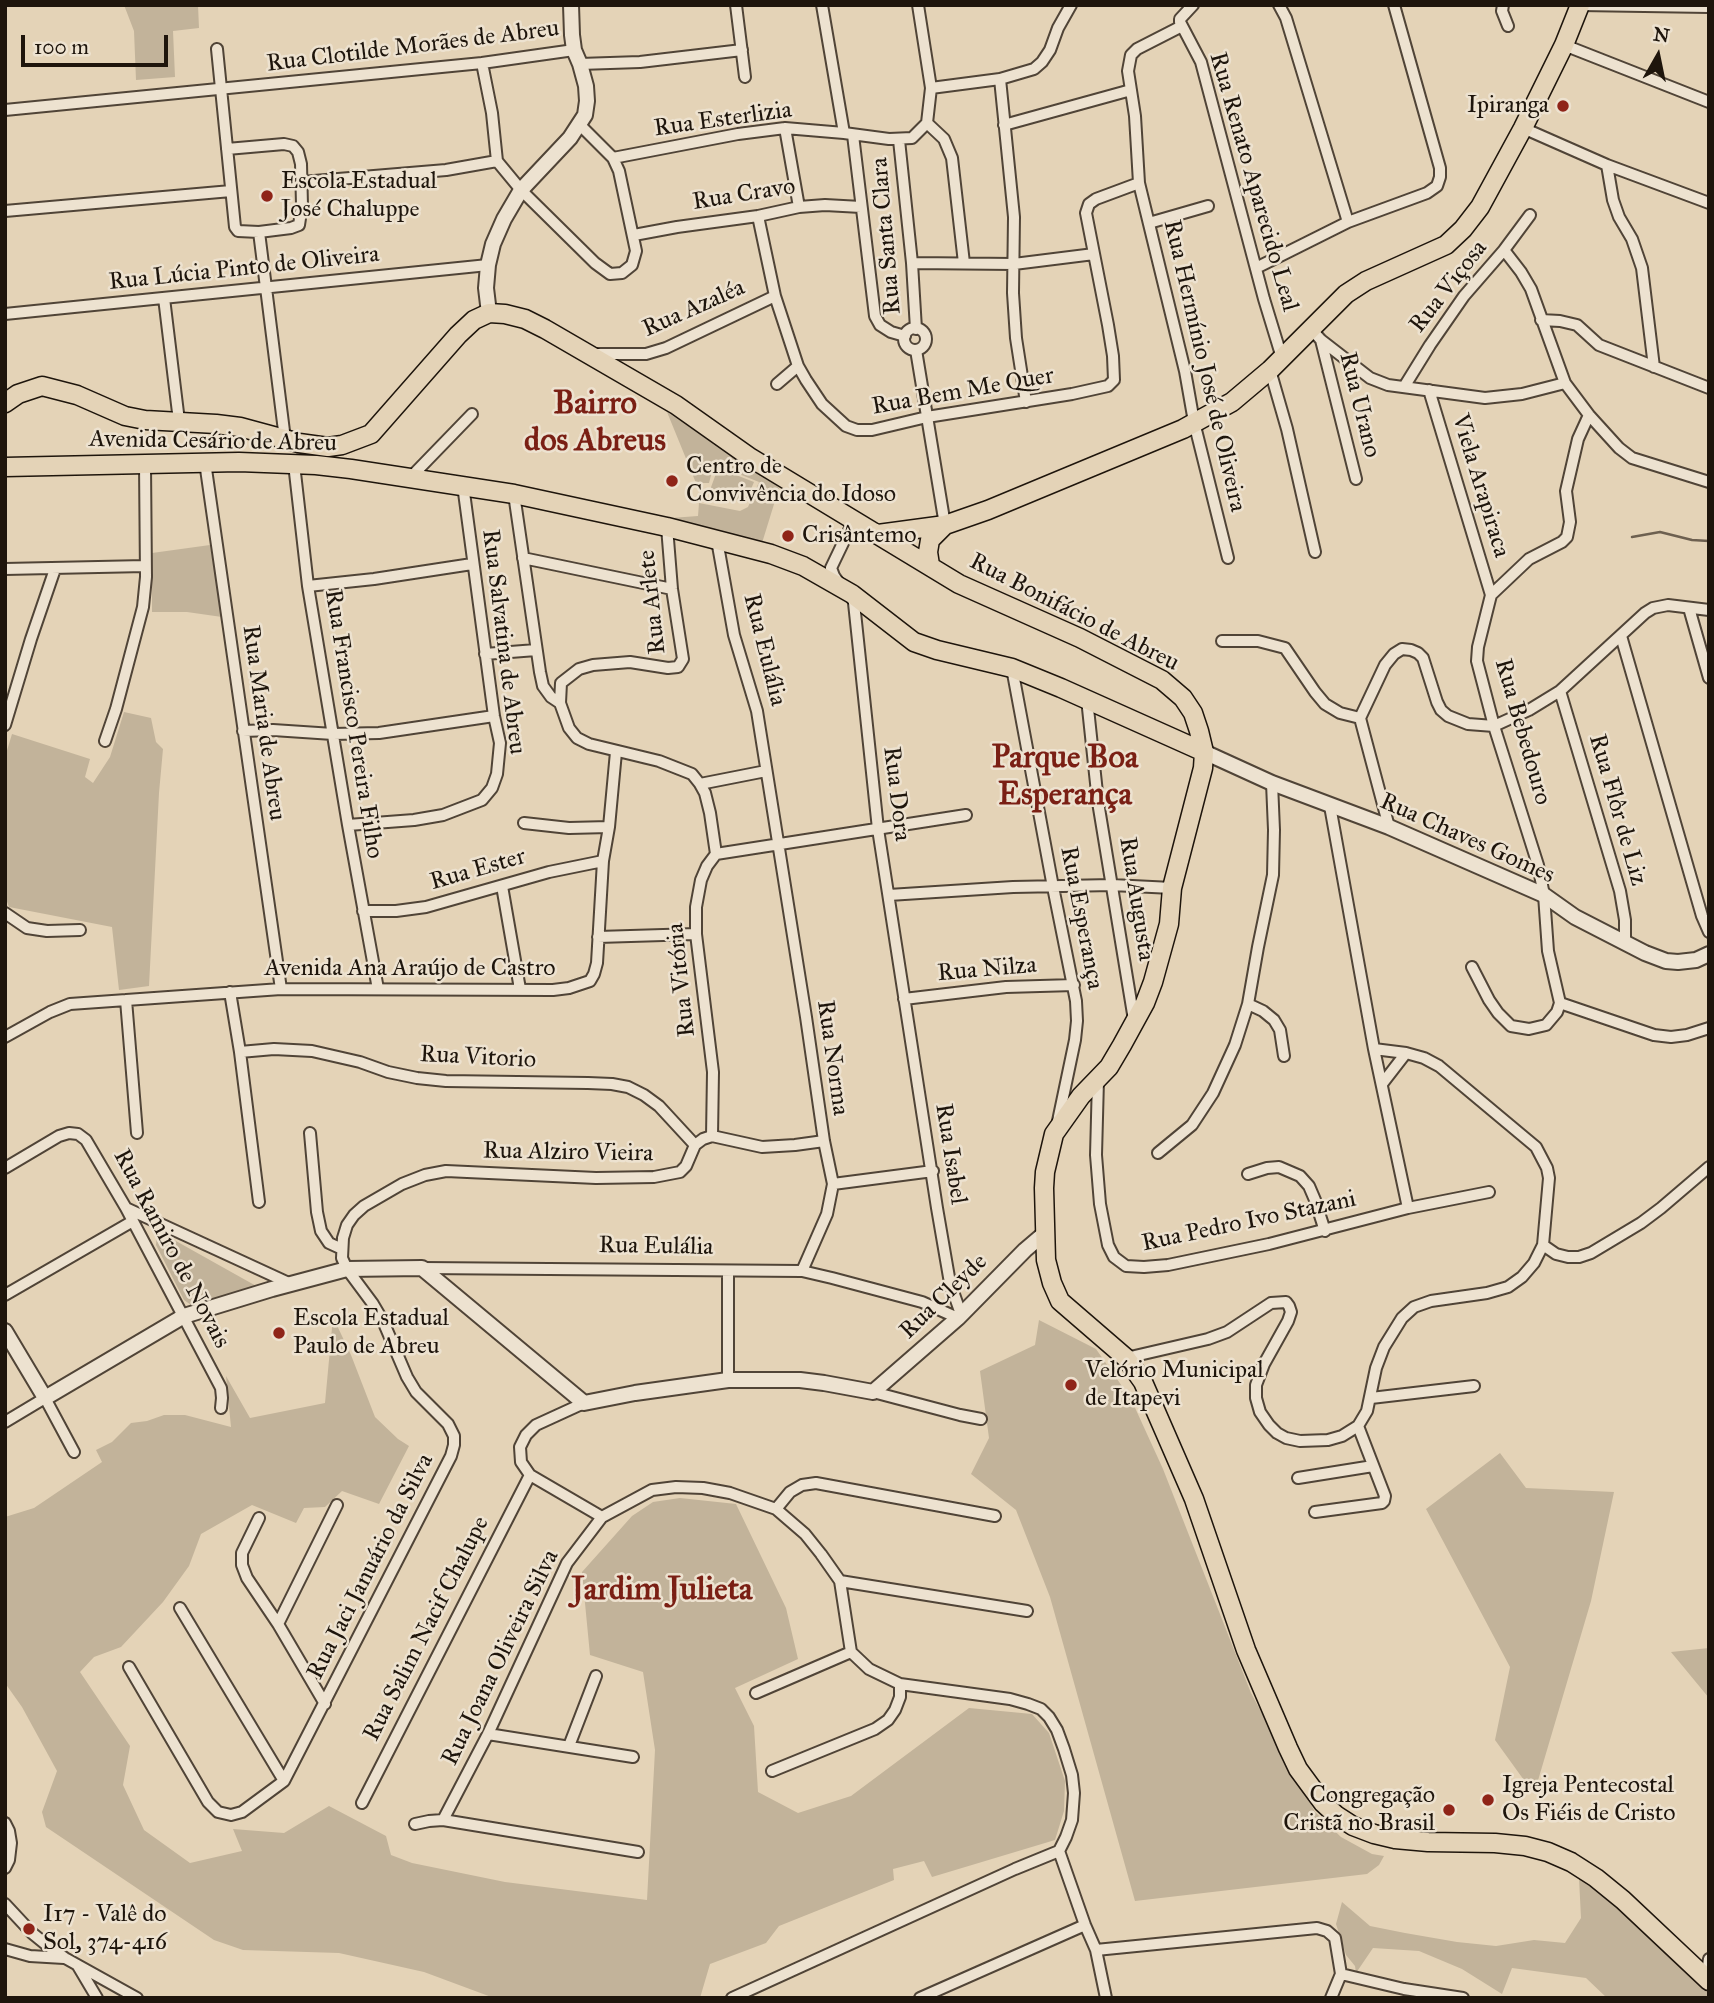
<!DOCTYPE html>
<meta charset="utf-8">
<style>
body{margin:0}
#map{position:relative;width:1714px;height:2003px;overflow:hidden;background:#e4d3b7;font-family:"IM FELL Great Primer",serif}
canvas{display:block}
.frame{position:absolute;inset:0;border:7px solid #1e150c;pointer-events:none}
.north{position:absolute;left:1623px;top:21px;width:70px;height:70px;-webkit-text-stroke:5px #ede2d0;paint-order:stroke;rotate:9deg;font-size:19px;font-weight:700;line-height:28px;text-align:center;color:#1e150c}
.north::after{content:'';display:block;margin:auto;width:24px;height:32px;background:#1e150c;clip-path:polygon(50% 0,100% 100%,50% 72%,0 100%)}
.scale{position:absolute;left:21px;top:35px;width:147px;height:32px;box-sizing:border-box;border:4px solid #1e150c;border-top:0;padding-left:9px;font-size:21px;line-height:24px;white-space:nowrap;color:#1e150c;-webkit-text-stroke:5px #ede2d0;paint-order:stroke}
</style>
<div id="map">
<canvas width="1714" height="2003"></canvas>
<div class="frame"></div>
<div class="north">N</div>
<div class="scale">100 m</div>
</div>
<script>
const context = document.querySelector('canvas').getContext('2d');
context.lineJoin = 'round';
function fill(path, color) { context.fillStyle = color; context.fill(path, 'evenodd'); }
const poly = rows => new Path2D(rows.map(r => 'M' + r).join(''));
function stroke(path, color, width, dash) { context.strokeStyle = color; context.lineWidth = width; context.lineCap = dash ? 'butt' : 'round'; context.setLineDash(dash || []); context.stroke(path); }
function drawText(font, color, halo, rows, align = 'center') {
  context.font = font + ' "IM FELL Great Primer",serif'; context.lineWidth = 5; context.setLineDash([]); context.textBaseline = 'middle'; context.strokeStyle = halo; context.fillStyle = color; for (const [text, x, y, turn = 0] of rows) {
    context.save(); context.translate(x, y); context.rotate((+turn || 0) * Math.PI / 180); context.textAlign = isNaN(turn) ? turn : align; if (halo) context.strokeText(text, 0, 0); context.fillText(text, 0, 0); context.restore();
  }
}
fill(poly([
 [124,5,198,5,199,28,173,31,175,77,136,80,134,31],
 [667,412,772,481,779,488,762,543,671,518,698,516,699,503,740,511,748,507,759,482,714,464,709,483,696,483],
 [718,468,754,482,745,503,710,490],
 [210,545,222,617,187,612,152,612,152,553],
 [124,712,151,718,156,742,163,749,159,793,149,986,119,990,112,927,9,907,5,896,5,757,12,734,90,759,85,777,93,783,110,757],
 [157,1234,167,1236,258,1287,191,1305,184,1300,156,1245],
 [333,1317,351,1355,375,1417,398,1439,409,1446,379,1504,342,1491,325,1507,304,1508,296,1523,252,1505,201,1534,189,1566,163,1602,121,1647,94,1657,80,1672,130,1746,123,1785,144,1830,190,1863,242,1851,233,1829,284,1833,329,1806,386,1836,391,1855,412,1863,505,1882,647,1900,655,1750,643,1672,590,1655,582,1572,632,1516,653,1502,680,1498,736,1504,786,1608,798,1659,735,1688,754,1726,758,1792,798,1813,851,1796,969,1708,1032,1714,1049,1733,1065,1781,1064,1811,1055,1840,932,1877,924,1861,893,1869,894,1880,779,1926,766,1943,710,1964,700,1998,494,1998,424,1972,339,1953,243,1950,214,1940,46,1827,42,1812,57,1771,22,1707,5,1683,5,1517,34,1508,102,1462,96,1450,112,1442,131,1423,147,1421,164,1415,185,1415,231,1427,226,1376,250,1418,325,1403],
 [1039,1320,1096,1349,1131,1399,1163,1469,1251,1693,1315,1812,1341,1837,1372,1854,1384,1856,1379,1865,1367,1874,1135,1901,1050,1597,1016,1510,971,1474,989,1438,980,1371,1035,1345],
 [1500,1453,1526,1488,1614,1492,1591,1601,1534,1794,1495,1740,1510,1667,1426,1509],
 [1709,1648,1709,1698,1671,1652],
 [1579,1878,1599,1891,1709,1990,1709,1997,1607,1998,1586,1978,1512,1968,1502,1994,1462,1969,1419,1951,1373,1948,1356,1973,1355,1966,1346,1955,1336,1924,1342,1902,1370,1926,1405,1933,1457,1942,1496,1946,1534,1940,1565,1943,1581,1918]
]), '#c2b39a');
stroke(poly([
 [1632,537,1660,532,1692,540,1709,541]
]), '#6d6050', 2.5);
const minor = poly([
 [736,5,745,77],
 [822,5,844,133],
 [1193,5,1180,19,1180,22,1201,62,1264,299,1282,358],
 [1279,5,1286,18,1348,222],
 [1503,5,1502,11,1508,26],
 [1580,5,1709,7],
 [1182,26,1137,49,1131,55,1128,71,1135,116,1139,183,1185,371,1194,422,1228,558],
 [1564,45,1709,102],
 [217,49,235,227,238,231,259,232,291,228,299,225,302,205,301,164,298,152,293,146,284,144,227,149],
 [482,63,492,113,497,161,521,190,595,263,610,274,622,273,632,265,636,251,619,171,613,158,580,125],
 [580,64,640,62,742,50],
 [1000,79,1014,217,1013,293,1016,338,1026,402],
 [931,88,1000,79,1034,69,1042,62,1050,50,1058,28,1071,5],
 [5,110,482,63,574,50],
 [927,123,944,139,952,158,964,263],
 [1004,125,1131,90],
 [785,128,799,207],
 [1523,128,1607,165,1709,203],
 [853,135,875,316,880,325,891,332,905,336],
 [899,140,912,263,916,329],
 [613,158,738,134,785,128,844,133,889,139,912,138,927,123,931,88,918,5],
 [1607,165,1613,200,1619,217,1632,239,1642,268,1654,367],
 [302,182,446,170,497,161],
 [5,211,231,191],
 [758,216,775,296,798,366,806,380,822,404,846,426,857,430,872,430,927,417,1072,394,1108,386,1114,380,1113,356,1108,325,1086,213,1089,204,1096,199,1139,183],
 [1149,223,1208,206],
 [259,232,285,439],
 [634,235,677,227,758,216,799,207,825,205,861,207],
 [1504,250,1521,272,1531,289,1565,383,1589,415,1619,448,1632,458,1709,482],
 [912,263,1014,264,1094,254],
 [1256,268,1348,222,1427,193,1437,186,1440,177,1440,168,1394,5],
 [164,298,179,421],
 [5,314,488,265],
 [1541,320,1560,321,1577,325,1599,345,1709,388],
 '904 339a11 11 0 1 1 22 0a11 11 0 1 1-22 0Z',
 [1312,330,1321,340,1370,378,1388,385,1485,398,1522,394,1565,383],
 [1321,340,1356,479],
 [916,350,945,525],
 [593,354,646,354,666,348,775,296],
 [1270,370,1287,429,1315,552],
 [777,384,798,366],
 [1404,387,1430,345,1464,296,1504,250,1530,215],
 [1429,390,1491,595],
 [205,462,281,989],
 [294,464,308,586,348,825,378,989],
 [410,478,472,414],
 [514,494,540,672,543,686,551,697,560,703],
 [667,527,672,589,683,659,678,667,668,668,630,662,593,665,579,669,561,683,560,703,569,728,577,738,589,744,659,761,692,774,700,784,705,793,710,813,716,854,707,866,701,880,696,907,696,934,713,1072,712,1136],
 [717,540,734,635,757,711,806,1017,824,1141,833,1184,827,1214,802,1271],
 [523,558,672,589],
 [5,569,145,566],
 [839,583,834,576,831,568,854,520],
 [308,586,374,579,472,564],
 [852,594,854,603,878,829,937,1208,950,1283,961,1314],
 [1689,608,1709,678],
 [1621,636,1702,916,1709,932],
 [1222,641,1258,641,1285,648,1315,692,1325,704,1340,713,1360,718],
 [485,654,536,650],
 [1012,668,1053,887,1076,1001,1077,1021,1075,1040,1058,1121],
 [1560,691,1620,891,1625,920,1625,941],
 [1087,699,1098,802,1134,1020],
 [5,725,31,639,55,569],
 [243,731,273,730,333,734,379,733,494,716],
 [105,741,116,709,143,607,146,577,145,465],
 [700,784,766,771],
 [1330,806,1374,1049,1408,1208],
 [524,823,569,828,609,827],
 [348,825,414,820,443,815,482,800,492,788,497,774,500,743,494,716,463,485],
 [1389,827,1360,718,1385,665,1394,654,1402,649,1411,650,1418,653,1423,658,1437,702,1441,710,1448,716,1468,724,1494,726,1529,710,1560,691,1645,613,1653,608,1668,605,1709,610],
 [716,854,966,815],
 [502,886,520,989],
 [889,895,1013,887,1112,885,1172,888],
 [363,911,396,911,426,907,549,872,603,861],
 [5,913,27,928,47,931,80,930],
 [598,937,696,934],
 [1472,967,1489,1000,1498,1013,1511,1026,1529,1029,1546,1025,1557,1012,1560,1003],
 [230,992,240,1052,259,1202],
 [904,999,1006,987,1074,985],
 [126,1000,137,1133],
 [1560,1003,1548,951,1544,895,1538,865,1494,726,1477,661,1478,647,1491,595,1529,559,1562,542,1567,537,1570,522,1566,491,1578,439,1589,415],
 [1560,1003,1654,1035,1671,1037,1687,1035,1709,1028],
 [1248,1004,1263,1011,1274,1020,1280,1030,1284,1056],
 [5,1037,50,1012,70,1004,281,989,553,990,569,988,590,981,594,974,597,963,603,861,609,827,616,752],
 [240,1052,274,1049,312,1051,360,1062,388,1072,417,1078,446,1081,588,1083,612,1084,628,1087,644,1095,659,1106,695,1145],
 [1098,1080,1096,1155,1100,1204,1108,1245,1114,1257,1126,1266,1144,1267,1168,1265,1269,1244,1408,1208,1489,1192],
 [1382,1084,1406,1053],
 [310,1133,317,1212,321,1231,329,1243,342,1249],
 [1158,1153,1192,1125,1213,1093,1235,1045,1248,1004,1258,947,1273,875,1274,830,1272,783],
 [5,1168,59,1136,69,1133,78,1134,86,1140,126,1208,221,1388,222,1398,221,1408],
 [1248,1174,1267,1168,1279,1167,1300,1176,1309,1186,1315,1200,1325,1231],
 [833,1184,933,1171],
 [126,1208,291,1284],
 [1543,1245,1556,1254,1568,1257,1579,1257,1591,1253,1641,1223,1661,1208,1709,1167],
 [422,1268,802,1271,832,1278,922,1302,958,1318],
 [728,1271,728,1380],
 [5,1295,133,1221],
 [1126,1358,1208,1339,1227,1332,1271,1303,1286,1302,1289,1306,1291,1312,1288,1321,1264,1364,1256,1385,1256,1398,1260,1412,1269,1425,1277,1433,1286,1438,1300,1441,1328,1440,1342,1436,1358,1426,1367,1411,1376,1368,1384,1347,1402,1318,1414,1307,1431,1301,1487,1293,1508,1287,1522,1277,1534,1263,1543,1245,1549,1178,1547,1168,1536,1147,1439,1066,1424,1058,1406,1053,1374,1049],
 [873,1392,960,1415,981,1419],
 [1371,1398,1474,1386],
 [584,1403,536,1425,526,1435,520,1447,521,1462,530,1475,602,1517],
 [5,1422,45,1398,74,1452],
 [1298,1478,1373,1466],
 [776,1509,790,1492,802,1485,816,1483,995,1516],
 [1315,1512,1382,1503,1384,1501,1385,1496,1358,1426],
 [259,1518,242,1553,242,1565,247,1578,278,1624,325,1704],
 [840,1581,1027,1611],
 [180,1608,284,1781],
 [278,1624,337,1505],
 [129,1667,208,1802,218,1812,231,1815,242,1812,284,1781,451,1456,454,1445,454,1436,448,1424,416,1392,407,1377,383,1321,373,1304,347,1269,342,1258,343,1238,347,1225,354,1215,364,1206,402,1184,425,1175,446,1171,596,1178,654,1177,680,1172,686,1166,695,1145,703,1139,712,1136,762,1147,795,1145,824,1141],
 [756,1693,851,1652],
 [488,1734,633,1757],
 [569,1746,596,1676],
 [772,1771,875,1729,888,1720,895,1710,900,1697,900,1684],
 [362,1803,530,1475],
 [443,1820,488,1734,567,1563,602,1517,652,1490,676,1487,703,1488,730,1493,776,1509,805,1534,821,1554,840,1581,851,1652,869,1669,900,1684,1010,1699,1028,1704,1041,1709,1049,1717,1057,1730,1064,1749,1072,1775,1074,1793,1072,1820,1066,1837,1059,1851,1085,1925,1096,1950,1106,1998],
 [5,1823,9,1831,11,1843,9,1860,5,1868],
 [415,1824,429,1821,443,1820,638,1852],
 [5,1904,32,1933,48,1946,65,1958,137,1998],
 [5,1949,30,1956,64,1958],
 [1096,1950,1317,1928,1327,1931,1335,1938,1341,1974,1331,1998],
 [78,1966,97,1998],
 [1341,1974,1404,1989,1463,1998],
 [1706,1978,1709,1959],
 [732,1998,1015,1869,1059,1851],
 [920,1998,1085,1925]
]);
const tertiary = poly([
 [489,313,486,288,488,265,493,244,504,219,521,190,570,138,585,115,587,101,586,86,580,64,574,50,572,35,571,5],
 [1204,752,1272,783,1389,827,1544,895,1575,917,1645,953,1666,961,1678,962,1696,960,1709,954],
 [5,1331,45,1398,184,1316,272,1289,347,1269,422,1268,584,1403,635,1393,728,1380,800,1380,824,1383,873,1392,958,1318,1025,1250,1045,1233]
]);
const primary = poly([
 [5,403,18,394,42,386,77,395,125,416,145,420,216,424,240,427,299,443,328,447,342,445,371,434,458,335,474,320,489,313,505,314,525,319,545,329,676,405,751,458,959,584,1080,638,1162,680,1183,698,1193,713,1199,731,1204,752,1203,768,1172,888,1169,924,1153,982,1145,1003,1122,1045,1109,1067,1081,1096,1054,1134,1045,1172,1044,1188,1046,1260,1052,1283,1060,1301,1126,1358,1143,1382,1194,1499,1246,1650,1288,1748,1298,1769,1323,1803,1336,1815,1353,1826,1374,1834,1395,1839,1428,1842,1495,1843,1525,1846,1548,1852,1571,1862,1596,1878,1623,1900,1709,1981],
 [5,467,239,462,316,465,351,469,514,494,667,527,771,554,803,566,852,594,914,642,937,650,1012,668,1061,688,1204,752],
 [878,534,945,525,988,510,1183,429,1232,402,1270,370,1346,294,1366,281,1446,245,1463,229,1480,207,1523,128,1564,45,1580,5],
 [930,565,928,552,930,540,945,525]
]);
stroke(minor, '#504437', 14);
stroke(tertiary, '#504437', 18);
stroke(primary, '#1e150c', 21);
stroke(minor, '#ede2d0', 10);
stroke(tertiary, '#ede2d0', 14);
stroke(primary, '#e4d3b7', 18);
for (const [x, y, r, color] of [
 [1563,106,7,"#8f2418"],
 [267,196,7,"#8f2418"],
 [672,481,7,"#8f2418"],
 [788,536,7,"#8f2418"],
 [279,1333,7,"#8f2418"],
 [1071,1385,7,"#8f2418"],
 [1488,1800,7,"#8f2418"],
 [1449,1810,7,"#8f2418"],
 [29,1929,7,"#8f2418"]
]) { const dot = new Path2D(); dot.arc(x, y, r, 0, 2 * Math.PI); context.fillStyle = color; context.fill(dot); stroke(dot, '#ede2d0', 2.5); }
drawText('24px', '#1e150c', '#ede2d0', [
 ["Rua Clotilde Morães de Abreu",413,47,-7],
 ["Rua Esterlizia",723,120,-8],
 ["Rua Renato Aparecido Leal",1253,182,74],
 ["Rua Cravo",744,195,-9],
 ["Rua Santa Clara",887,236,-95],
 ["Rua Lúcia Pinto de Oliveira",244,269,-6],
 ["Rua Viçosa",1449,287,-52],
 ["Rua Azaléa",694,309,-24],
 ["Rua Hermínio José de Oliveira",1204,366,77],
 ["Rua Bem Me Quer",963,392,-10],
 ["Rua Urano",1359,405,76],
 ["Avenida Cesário de Abreu",213,442,1],
 ["Viela Arapiraca",1480,486,73],
 ["Rua Arlete",653,602,-96],
 ["Rua Bonifácio de Abreu",1074,613,27],
 ["Rua Salvatina de Abreu",503,642,83],
 ["Rua Eulália",764,650,76],
 ["Rua Maria de Abreu",263,723,82],
 ["Rua Francisco Pereira Filho",353,724,81],
 ["Rua Bebedouro",1522,732,74],
 ["Rua Dora",896,794,83],
 ["Rua Flôr de Liz",1617,810,74],
 ["Rua Chaves Gomes",1467,839,24],
 ["Rua Ester",478,870,-16],
 ["Rua Augusta",1136,899,81],
 ["Rua Esperança",1081,918,79],
 ["Avenida Ana Araújo de Castro",410,969],
 ["Rua Nilza",987,970,-5],
 ["Rua Vitória",682,980,-96],
 ["Rua Vitorio",478,1058,3],
 ["Rua Norma",832,1058,82],
 ["Rua Alziro Vieira",568,1153,1],
 ["Rua Isabel",950,1154,81],
 ["Rua Pedro Ivo Stazani",1249,1222,-12],
 ["Rua Eulália",656,1247,1],
 ["Rua Ramiro de Novais",171,1249,62],
 ["Rua Cleyde",944,1297,-44],
 ["Rua Jaci Januário da Silva",371,1567,-63],
 ["Rua Salim Nacif Chalupe",427,1629,-63],
 ["Rua Joana Oliveira Silva",501,1658,-64]
]);
drawText('24px', '#1e150c', '#ede2d0', [
 ["Ipiranga",1549,106,"right"],
 ["Escola Estadual",281,182],
 ["José Chaluppe",281,210],
 ["Centro de",686,467],
 ["Convivência do Idoso",686,495],
 ["Crisântemo",802,536],
 ["Escola Estadual",293,1319],
 ["Paulo de Abreu",293,1347],
 ["Velório Municipal",1085,1371],
 ["de Itapevi",1085,1399],
 ["Igreja Pentecostal",1502,1786],
 ["Os Fiéis de Cristo",1502,1814],
 ["Congregação",1435,1796,"right"],
 ["Cristã no Brasil",1435,1824,"right"],
 ["I17 - Valê do",43,1915],
 ["Sol, 374-416",43,1943]
], 'left');
drawText('bold 32px', '#7a1f14', '#ede2d0', [
 ["Bairro",595,405],
 ["dos Abreus",595,442],
 ["Parque Boa",1065,759],
 ["Esperança",1065,796],
 ["Jardim Julieta",662,1591]
]);
</script>
